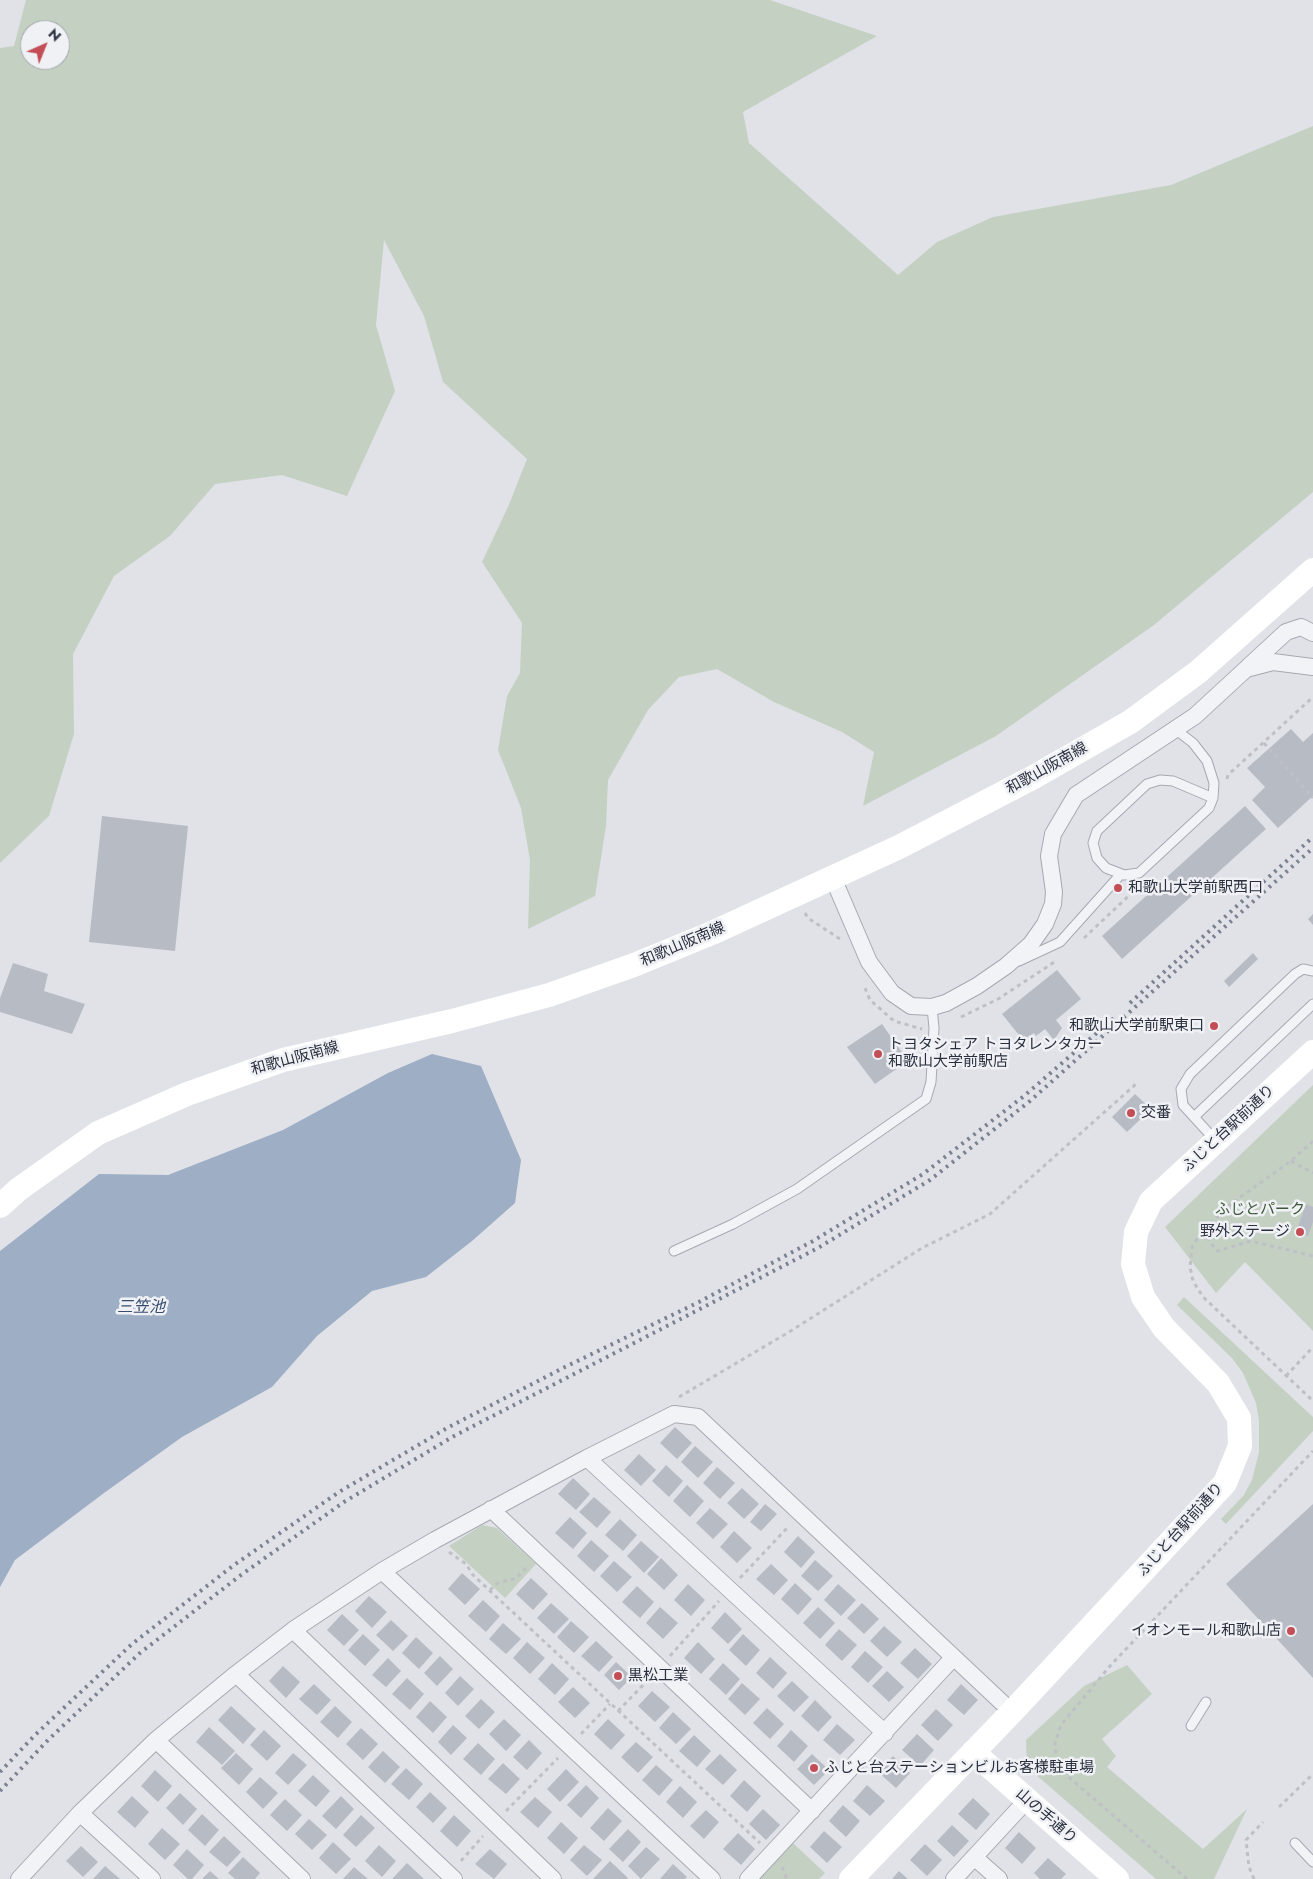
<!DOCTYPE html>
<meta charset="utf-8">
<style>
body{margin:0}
#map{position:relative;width:1313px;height:1879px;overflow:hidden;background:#e0e2e8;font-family:Jost,sans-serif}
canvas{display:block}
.north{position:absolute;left:20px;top:20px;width:50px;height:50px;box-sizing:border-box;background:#eff1f5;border:1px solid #a0a4ac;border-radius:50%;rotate:44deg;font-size:14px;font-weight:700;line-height:20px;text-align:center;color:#2a303e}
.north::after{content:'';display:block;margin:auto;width:18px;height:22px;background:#c44e56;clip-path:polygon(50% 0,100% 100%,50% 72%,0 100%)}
</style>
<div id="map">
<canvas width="1313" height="1879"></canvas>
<div class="north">N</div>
</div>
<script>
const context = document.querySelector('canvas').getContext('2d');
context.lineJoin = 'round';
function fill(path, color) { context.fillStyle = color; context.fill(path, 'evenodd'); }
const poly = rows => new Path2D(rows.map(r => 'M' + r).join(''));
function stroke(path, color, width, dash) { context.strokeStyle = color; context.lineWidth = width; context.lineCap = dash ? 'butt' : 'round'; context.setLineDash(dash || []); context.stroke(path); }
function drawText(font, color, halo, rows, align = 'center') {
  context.font = font + ' Jost,"Noto Sans JP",sans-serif'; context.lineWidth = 5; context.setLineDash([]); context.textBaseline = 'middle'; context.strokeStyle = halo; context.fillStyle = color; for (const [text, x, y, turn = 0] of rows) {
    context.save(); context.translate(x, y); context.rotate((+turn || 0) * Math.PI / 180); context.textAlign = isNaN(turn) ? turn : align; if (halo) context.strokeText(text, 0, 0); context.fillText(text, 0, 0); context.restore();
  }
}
fill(poly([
 [26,0,770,0,877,36,743,112,749,143,898,275,937,242,993,217,1171,185,1313,126,1313,492,1154,625,996,736,863,806,874,752,842,732,774,702,717,669,679,677,648,710,608,780,606,826,595,896,528,929,530,860,521,808,498,750,507,696,520,673,522,623,482,562,508,507,527,459,443,382,424,316,384,240,376,325,395,391,347,496,282,475,215,484,170,536,114,576,73,654,74,734,49,816,0,863,0,48,14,46],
 [30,30,60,30,60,60,30,60],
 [1313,1085,1313,1331,1245,1262,1216,1293,1165,1227],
 [1184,1297,1313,1417,1313,1431,1226,1524,1221,1519,1244,1495,1252,1480,1259,1452,1259,1420,1256,1403,1243,1373,1232,1358,1177,1305],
 [482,1525,497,1528,536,1564,505,1598,449,1546],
 [1127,1665,1152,1694,1102,1739,1116,1756,1107,1767,1203,1849,1247,1809,1214,1879,1156,1879,1027,1767,1026,1740,1084,1686],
 [793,1843,825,1873,819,1879,759,1879]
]), '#c4d1c2');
fill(poly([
 [432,1054,481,1066,521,1160,515,1203,472,1241,426,1277,372,1291,317,1336,272,1387,182,1437,104,1493,15,1560,0,1587,0,1251,99,1174,168,1175,283,1130,388,1073]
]), '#9daec5');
fill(poly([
 [1291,729,1303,742,1313,733,1313,796,1278,828,1252,800,1265,787,1247,768],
 [1245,806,1266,829,1122,959,1102,936],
 [102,816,188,826,175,951,89,942],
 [1313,914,1313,925,1308,919],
 [1253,953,1258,959,1229,987,1224,981],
 [13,963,48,974,44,991,85,1004,72,1034,0,1012,0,998],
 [1057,970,1081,999,1056,1020,1062,1028,1054,1040,1045,1029,1036,1036,1034,1033,1023,1040,1002,1014],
 [882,1024,908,1061,875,1084,847,1047],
 [1135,1094,1151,1109,1127,1132,1112,1117],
 [1306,1204,1313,1207,1313,1222,1308,1236,1296,1232],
 [675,1427,692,1443,677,1459,660,1443],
 [695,1446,713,1462,698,1478,681,1462],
 [639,1454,656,1470,641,1486,624,1470],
 [666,1465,683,1481,669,1497,652,1481],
 [717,1467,735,1483,720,1499,703,1483],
 [573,1478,590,1494,576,1510,558,1494],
 [687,1485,704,1501,690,1517,673,1501],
 [742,1488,759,1504,744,1519,727,1503],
 [594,1497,611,1512,597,1528,579,1512],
 [765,1504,777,1514,761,1531,750,1522],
 [1313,1504,1313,1678,1226,1584],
 [710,1508,728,1524,713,1539,696,1523],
 [570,1517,587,1533,573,1549,555,1533],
 [620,1519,637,1535,623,1551,605,1535],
 [734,1531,752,1548,737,1563,720,1547],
 [798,1536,815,1552,801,1568,784,1552],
 [591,1540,609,1556,594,1572,577,1556],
 [641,1541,659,1557,644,1573,627,1556],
 [661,1558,678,1575,664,1590,647,1574],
 [815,1560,833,1576,818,1591,801,1576],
 [614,1561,632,1577,617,1592,600,1576],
 [771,1564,788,1580,774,1595,756,1579],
 [462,1573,480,1589,465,1605,448,1589],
 [531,1578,548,1594,533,1610,516,1594],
 [795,1583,812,1599,798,1615,781,1599],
 [688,1584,705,1600,691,1616,674,1600],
 [838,1584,856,1600,841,1616,824,1600],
 [637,1586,654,1602,640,1618,622,1602],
 [369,1596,387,1612,372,1628,355,1611],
 [483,1600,500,1616,486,1632,468,1616],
 [551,1603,569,1619,554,1634,537,1618],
 [862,1603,879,1619,864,1634,847,1618],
 [660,1607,678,1623,663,1639,646,1623],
 [818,1607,835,1623,820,1639,803,1623],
 [725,1612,742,1629,728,1644,711,1628],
 [342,1614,359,1630,344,1646,327,1630],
 [391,1620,408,1636,393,1651,376,1635],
 [571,1621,589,1637,574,1653,557,1637],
 [503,1623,521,1639,506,1654,489,1639],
 [884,1626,902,1642,887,1657,870,1641],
 [839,1629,857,1645,842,1661,825,1645],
 [363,1634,380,1650,365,1666,348,1650],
 [743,1634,760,1650,746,1666,729,1650],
 [416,1637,433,1653,419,1669,402,1653],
 [596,1641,613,1657,599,1672,581,1656],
 [527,1642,545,1658,530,1674,513,1658],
 [698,1642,715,1659,701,1674,684,1658],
 [915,1648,932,1664,918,1679,900,1663],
 [865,1651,883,1667,868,1683,851,1667],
 [440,1656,453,1669,437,1686,424,1673],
 [770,1657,787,1673,773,1689,756,1673],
 [388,1658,401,1671,386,1687,372,1675],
 [616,1662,632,1677,619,1690,604,1675],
 [552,1663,569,1679,555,1695,538,1679],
 [723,1663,740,1679,726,1695,709,1679],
 [283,1666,300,1682,286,1698,269,1681],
 [887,1671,904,1687,889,1702,872,1686],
 [460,1676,474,1689,458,1706,445,1693],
 [407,1678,424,1694,410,1710,392,1694],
 [792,1681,809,1697,794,1712,777,1696],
 [742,1683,760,1699,745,1715,728,1699],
 [314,1684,331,1700,317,1715,299,1699],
 [961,1684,978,1700,964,1715,947,1700],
 [573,1687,590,1703,575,1718,558,1702],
 [652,1691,670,1707,655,1722,638,1706],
 [481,1699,495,1712,479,1729,465,1716],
 [815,1700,832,1717,818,1732,801,1716],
 [430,1701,447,1717,433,1733,416,1717],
 [231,1706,256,1729,243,1744,218,1720],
 [335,1706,352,1722,338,1738,320,1722],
 [767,1708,784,1724,770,1739,753,1723],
 [936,1709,953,1725,938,1741,921,1725],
 [673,1712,691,1729,676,1744,659,1728],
 [504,1719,521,1735,506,1751,489,1734],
 [608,1719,625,1735,611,1750,594,1734],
 [837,1724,855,1740,840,1755,823,1740],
 [453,1725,467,1738,451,1755,438,1742],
 [209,1727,235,1751,222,1765,196,1742],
 [361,1728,378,1744,363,1760,346,1744],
 [264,1730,281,1746,267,1761,250,1745],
 [791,1730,808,1746,794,1762,777,1746],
 [917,1734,934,1750,920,1766,902,1750],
 [694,1735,711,1751,697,1767,679,1751],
 [529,1740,542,1753,527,1770,513,1757],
 [636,1742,653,1757,638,1773,621,1757],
 [478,1743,495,1759,481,1775,463,1759],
 [383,1751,400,1767,385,1783,368,1767],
 [236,1753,253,1769,239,1785,221,1768],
 [293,1753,307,1765,288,1785,275,1773],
 [720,1754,737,1770,723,1785,705,1769],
 [812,1754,829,1770,814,1785,797,1769],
 [893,1756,910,1773,896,1788,878,1772],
 [503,1763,520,1779,506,1794,488,1779],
 [656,1765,673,1780,659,1796,642,1780],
 [406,1768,423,1784,409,1800,391,1784],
 [566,1769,579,1782,560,1802,547,1789],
 [155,1770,172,1786,158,1802,141,1786],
 [313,1775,330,1791,316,1807,298,1791],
 [260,1777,278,1793,263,1809,246,1792],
 [744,1780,761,1796,747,1812,730,1796],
 [586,1785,599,1798,581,1818,567,1805],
 [867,1785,885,1801,870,1816,853,1801],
 [680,1786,697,1802,683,1818,666,1802],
 [430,1792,447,1808,433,1823,416,1807],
 [180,1793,197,1809,183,1825,166,1808],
 [132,1796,149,1812,135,1828,117,1812],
 [341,1796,354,1809,336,1829,322,1816],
 [535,1797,552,1812,538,1828,520,1812],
 [973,1798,990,1814,976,1830,958,1814],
 [285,1799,302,1815,287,1831,270,1815],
 [843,1805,860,1821,846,1837,829,1821],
 [608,1808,622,1821,604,1841,590,1828],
 [763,1809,780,1825,766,1840,749,1824],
 [706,1810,719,1822,704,1839,690,1826],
 [202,1814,219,1830,205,1846,188,1830],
 [361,1815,375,1828,356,1847,343,1835],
 [454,1815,471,1831,457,1847,440,1831],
 [309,1819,327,1835,312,1850,295,1834],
 [561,1822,578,1838,564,1854,547,1838],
 [952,1825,969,1841,954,1857,937,1841],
 [162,1828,180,1844,165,1860,148,1844],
 [628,1829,641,1842,623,1862,609,1849],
 [824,1831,842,1847,827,1863,810,1847],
 [1019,1832,1036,1848,1022,1864,1005,1848],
 [738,1833,755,1849,741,1865,723,1849],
 [224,1836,241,1852,227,1867,209,1852],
 [333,1842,351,1859,336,1874,319,1858],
 [925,1844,942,1860,927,1876,910,1860],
 [379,1845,396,1861,382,1877,365,1861],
 [584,1845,602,1860,587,1876,570,1860],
 [81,1846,98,1862,83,1877,66,1861],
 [646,1847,660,1859,641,1879,628,1866],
 [187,1849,204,1865,192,1879,188,1879,173,1865],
 [490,1849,507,1864,494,1879,475,1864],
 [243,1857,260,1873,255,1879,235,1879,228,1873],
 [1048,1858,1066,1874,1061,1879,1040,1879,1034,1873],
 [610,1861,628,1878,627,1879,593,1879],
 [407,1863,424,1879,392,1879],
 [673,1864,687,1877,685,1879,660,1879],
 [105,1866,120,1879,93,1879],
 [354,1867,368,1879,343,1879],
 [210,1871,219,1879,202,1879],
 [899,1871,908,1879,892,1879]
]), '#b7bbc4');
const lane = poly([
 [1175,729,1193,743,1207,761,1214,783,1213,798,1209,808,1139,873,1124,875,1106,868,1097,858,1093,843,1097,831,1147,784,1160,780,1173,781,1213,798],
 [1019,961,1060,942,1121,874],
 [1194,1117,1313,1004],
 [1215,1140,1183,1105,1181,1089,1190,1074,1295,974,1303,969,1313,971],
 [674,1251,733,1224,797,1189,926,1099,931,1082,934,1028,932,1007],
 [1191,1726,1206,1702],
 [1295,1843,1313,1862]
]);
const street = poly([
 [1248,667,1286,632,1301,627,1313,633],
 [833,878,869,962,892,993,911,1006,932,1007,946,1003,977,986,1006,966,1031,944,1045,924,1053,904,1054,892,1049,856,1053,834,1076,795,1195,716,1246,669,1273,662,1313,667],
 [587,1458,885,1733],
 [491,1509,812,1811],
 [382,1571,712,1879],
 [293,1630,553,1879],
 [236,1674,454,1879],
 [156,1740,302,1879],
 [80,1813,152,1879],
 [974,1857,999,1879],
 [19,1879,80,1813,156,1740,236,1674,293,1630,382,1571,435,1540,587,1458,674,1414,698,1417,1012,1712],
 [748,1879,953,1658],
 [954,1879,1026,1801]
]);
stroke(lane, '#a6a9b2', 11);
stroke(street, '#a6a9b2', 18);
stroke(poly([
 [1264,743,1313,798],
 [1227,779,1228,775,1313,697],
 [805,913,808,918,840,939],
 [1084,938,1138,887],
 [865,988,870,1000,894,1021,922,1029],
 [961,1017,998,999,1056,961],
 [1313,1141,1291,1161,1232,1203,1202,1231,1192,1247,1190,1267,1193,1281,1203,1297,1313,1401],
 [1291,1161,1313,1173],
 [1202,1231,1217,1251,1251,1241,1313,1256],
 [1286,1376,1313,1347],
 [679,1397,789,1332,922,1248,990,1214,1136,1084],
 [449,1552,466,1564,473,1575,760,1843],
 [740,1578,789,1526],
 [490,1590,499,1582,515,1579,525,1569,524,1564],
 [670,1656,719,1601],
 [618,1711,649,1679],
 [581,1734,610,1704],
 [1279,1807,1313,1774],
 [506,1811,558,1758],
 [461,1861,483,1836],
 [782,1867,787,1879],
 [1187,1879,1065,1774,1056,1759,1055,1743,1061,1725,1110,1666,1313,1451],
 [1254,1879,1249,1867,1246,1840,1263,1822]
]), '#bec0c6', 3, [4, 4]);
stroke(lane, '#f2f3f6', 9);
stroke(street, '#f2f3f6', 16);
stroke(poly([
 [0,1206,19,1189,98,1133,187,1094,283,1060,452,1021,549,995,634,965,712,933,899,847,1032,778,1130,722,1198,672,1313,570],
 [973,1752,1117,1879],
 [851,1879,1012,1712,1225,1483,1240,1446,1239,1418,1218,1383,1164,1328,1143,1297,1133,1264,1136,1232,1151,1201,1313,1052]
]), '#fff', 24);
stroke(poly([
 [1130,1003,1313,837],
 [0,1772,35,1735,132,1644,234,1565,339,1492,447,1428,565,1367,699,1302,813,1241,923,1174,1024,1096,1114,1018],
 [0,1791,48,1740,140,1653,241,1575,344,1502,454,1436,818,1248,930,1180,1030,1101,1313,848]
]), '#7a8190', 4, [2.5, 5]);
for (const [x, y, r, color] of [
 [1118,888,5,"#c44e56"],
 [1214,1026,5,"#c44e56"],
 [878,1054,5,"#c44e56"],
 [1131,1113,5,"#c44e56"],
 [1300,1232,5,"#c44e56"],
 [1291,1631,5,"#c44e56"],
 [618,1676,5,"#c44e56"],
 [814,1768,5,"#c44e56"]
]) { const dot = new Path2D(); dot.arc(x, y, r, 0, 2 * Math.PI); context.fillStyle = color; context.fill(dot); stroke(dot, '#eff1f5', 2); }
drawText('15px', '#2a303e', '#eff1f5', [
 ["和歌山阪南線",1047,769,-29],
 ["和歌山阪南線",683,945,-23],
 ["和歌山阪南線",295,1059,-15],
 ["ふじと台駅前通り",1229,1129,-43],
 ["ふじと台駅前通り",1181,1530,-48],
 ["山の手通り",1046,1817,41]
]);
drawText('15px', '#2a303e', '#eff1f5', [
 ["和歌山大学前駅西口",1128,888],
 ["和歌山大学前駅東口",1204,1026,"right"],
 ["トヨタシェア トヨタレンタカー",888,1045],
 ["和歌山大学前駅店",888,1062],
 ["交番",1141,1113],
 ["野外ステージ",1290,1232,"right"],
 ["イオンモール和歌山店",1281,1631,"right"],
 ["黒松工業",628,1676],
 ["ふじと台ステーションビルお客様駐車場",824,1768]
], 'left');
drawText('15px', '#3c5938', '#eff1f5', [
 ["ふじとパーク",1260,1210]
]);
drawText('italic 16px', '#374c6f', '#eff1f5', [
 ["三笠池",141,1308]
]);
</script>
